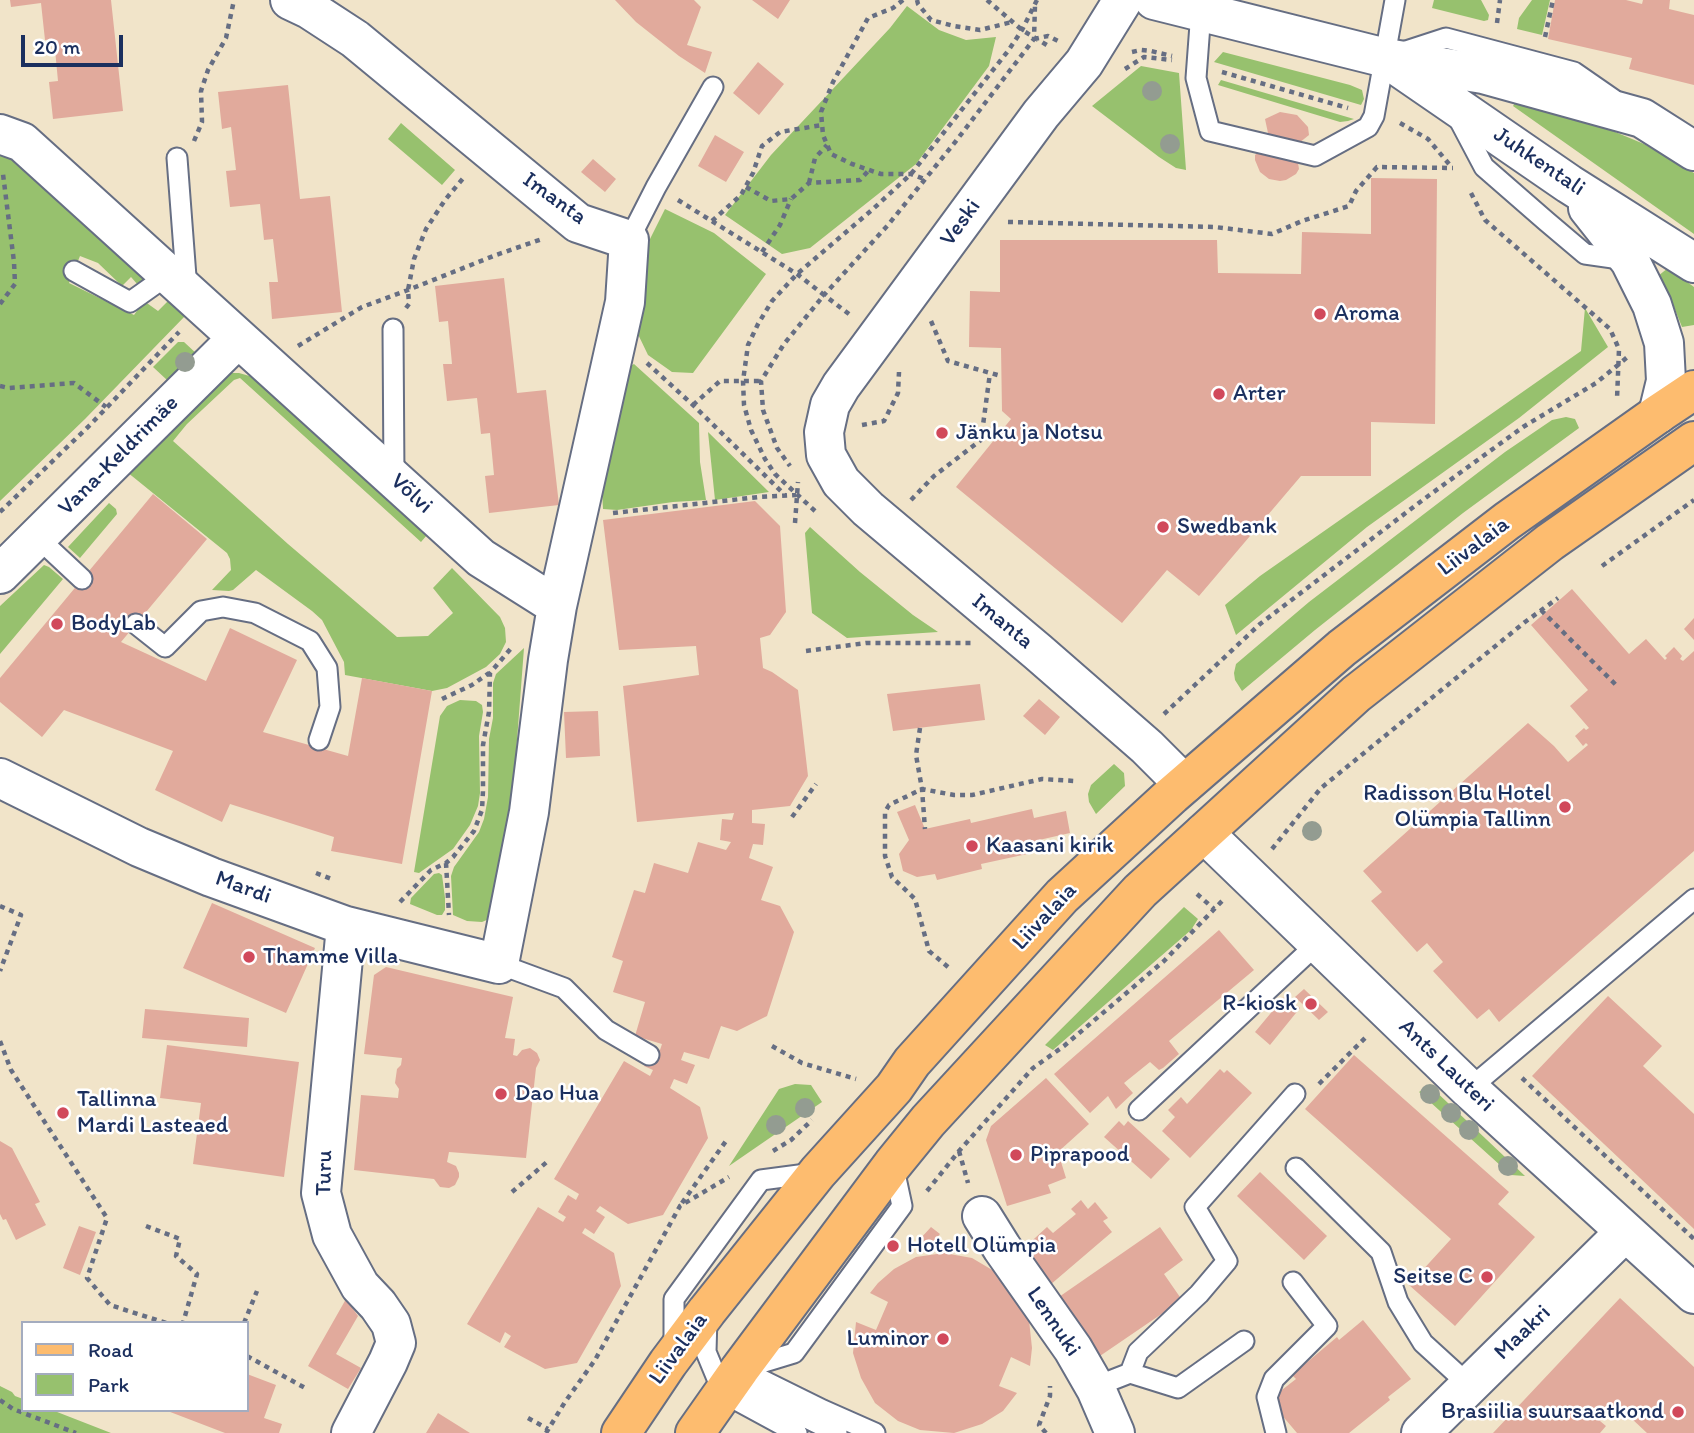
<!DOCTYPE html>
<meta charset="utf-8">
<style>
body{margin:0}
#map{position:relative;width:1694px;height:1433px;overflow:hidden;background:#f1e4c9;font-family:Itim,sans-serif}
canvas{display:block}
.legend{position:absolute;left:21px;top:1321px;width:228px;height:91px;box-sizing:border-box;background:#fff;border:2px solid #a4acbf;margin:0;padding:9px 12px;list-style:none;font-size:21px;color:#1b2f5e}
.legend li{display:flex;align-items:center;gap:14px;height:35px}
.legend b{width:35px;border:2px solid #a4acbf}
.scale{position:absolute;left:21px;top:35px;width:102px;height:32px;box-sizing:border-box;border:4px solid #1b2f5e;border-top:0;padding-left:9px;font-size:21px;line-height:24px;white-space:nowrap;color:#1b2f5e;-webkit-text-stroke:5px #fff;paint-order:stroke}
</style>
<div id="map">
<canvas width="1694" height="1433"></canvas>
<ul class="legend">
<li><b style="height:9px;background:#fdbc6f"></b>Road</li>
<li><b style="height:19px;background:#97c16e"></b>Park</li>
</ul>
<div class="scale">20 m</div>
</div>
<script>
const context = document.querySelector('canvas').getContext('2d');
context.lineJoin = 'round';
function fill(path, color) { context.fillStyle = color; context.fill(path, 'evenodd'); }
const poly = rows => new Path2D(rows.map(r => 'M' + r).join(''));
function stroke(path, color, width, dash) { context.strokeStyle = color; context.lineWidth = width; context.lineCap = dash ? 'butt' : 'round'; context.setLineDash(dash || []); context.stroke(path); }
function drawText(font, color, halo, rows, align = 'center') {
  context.font = font + ' Itim,sans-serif'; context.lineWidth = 5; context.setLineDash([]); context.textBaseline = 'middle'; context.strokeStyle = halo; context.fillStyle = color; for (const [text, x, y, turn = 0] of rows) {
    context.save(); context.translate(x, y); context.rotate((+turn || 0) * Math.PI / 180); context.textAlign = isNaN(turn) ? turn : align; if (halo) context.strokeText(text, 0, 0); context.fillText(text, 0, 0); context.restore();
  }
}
fill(poly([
 [1434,0,1481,0,1489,15,1488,20,1484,21,1432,8],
 [1532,0,1550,0,1542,35,1517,29,1519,18],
 [907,6,939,30,966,40,996,37,989,66,916,164,810,248,782,254,725,215,771,155,890,28],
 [1223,52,1350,85,1362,90,1364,99,1361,105,1214,62],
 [1141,66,1179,73,1186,170,1176,168,1159,157,1092,106],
 [1221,80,1354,119,1348,121,1340,122,1218,85],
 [1519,96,1577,116,1644,144,1694,173,1694,234,1513,106],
 [401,123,455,170,442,185,388,139],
 [0,147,146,277,138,285,131,277,122,286,98,263,80,256,69,283,134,315,144,301,158,311,169,300,186,315,85,419,0,501],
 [665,209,714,233,766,274,693,373,672,372,648,355,635,328,650,239],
 [1668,268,1694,287,1694,325,1682,327,1672,302,1658,276],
 [1585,308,1608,347,1519,418,1367,527,1236,635,1225,605,1260,576,1581,351],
 [178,342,184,342,198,355,173,380,167,380,153,367],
 [634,364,699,423,700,462,706,500,673,502,617,510,603,509,602,490,627,368],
 [229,373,239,373,253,377,427,535,421,542,240,378,234,380,187,424,173,441,288,544,397,637,428,636,453,613,433,588,452,568,500,617,505,628,506,642,500,654,486,667,447,688,432,691,345,675,344,662,322,620,312,611,256,570,233,590,229,591,212,590,231,570,230,559,227,553,127,472],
 [1566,417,1575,419,1579,428,1463,513,1315,630,1242,691,1235,680,1234,673,1236,664,1309,602,1505,452,1552,420],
 [708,432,769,492,715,500],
 [109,503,116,509,117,514,80,558,68,547],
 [810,527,860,572,913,615,938,632,847,638,812,613,805,533],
 [44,565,49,567,63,579,0,654,0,606],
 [524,648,512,806,489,919,482,922,467,921,453,915,451,876,454,867,479,832,484,819,488,797,489,739,493,718,493,683,496,674],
 [460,700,476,701,482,705,483,712,479,736,480,793,478,806,470,825,453,849,419,873,414,872,440,716,447,706],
 [1114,764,1124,773,1125,786,1096,814,1089,802,1088,794,1091,785],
 [439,873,442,875,445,898,445,910,442,915,437,915,410,904,411,898,434,874],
 [1184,907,1198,919,1191,930,1053,1050,1045,1045],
 [795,1084,811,1085,822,1102,729,1166,779,1089],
 [1429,1085,1525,1176,1511,1175,1419,1092],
 [0,1386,12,1392,15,1396,23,1399,23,1410,52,1410,111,1433,0,1433]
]), '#97c16e');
fill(poly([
 [10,0,111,0,123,111,53,119,49,82,58,81,54,39,45,40,41,3,11,7],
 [615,0,694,0,701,7,687,45,712,52,705,73,679,56,636,22],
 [752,0,790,0,778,19],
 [1555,0,1626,0,1642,4,1643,0,1670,0,1669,9,1694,15,1694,85,1629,69,1632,58,1548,39],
 [758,62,784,84,759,115,733,93],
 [288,85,300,199,330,196,342,312,272,319,269,282,278,282,273,239,264,240,260,204,230,207,226,171,236,170,231,127,222,129,218,92],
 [1280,112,1297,115,1308,127,1309,135,1299,143,1271,137,1268,133,1265,119],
 [715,135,744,152,726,182,698,166],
 [1261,150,1293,153,1298,163,1299,169,1296,174,1286,180,1280,181,1269,179,1260,172,1255,160,1255,155],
 [593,159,616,179,605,192,581,172],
 [1371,178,1437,179,1435,424,1371,422,1371,476,1301,476,1199,596,1167,570,1122,623,956,487,1011,419,1002,411,1001,348,969,347,970,291,1000,292,1000,240,1217,240,1218,273,1301,274,1302,232,1371,234],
 [504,278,517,393,546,390,559,505,489,513,485,476,494,475,490,433,481,434,477,398,447,401,443,364,452,364,448,321,439,322,435,286],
 [153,494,207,539,121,642,206,681,230,628,297,660,263,732,348,756,362,678,432,691,402,864,331,851,334,837,230,804,222,822,155,790,173,751,64,710,42,737,0,702,0,678],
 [755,501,780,526,786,612,770,635,760,638,763,668,772,672,798,690,808,776,790,806,752,810,752,823,765,824,763,845,753,844,749,858,773,867,761,900,780,906,794,932,767,1016,737,1031,721,1026,709,1059,684,1052,681,1060,695,1065,687,1084,674,1079,670,1088,700,1107,708,1138,663,1215,628,1224,600,1206,596,1211,605,1217,594,1234,585,1228,582,1233,614,1253,621,1286,577,1363,545,1369,504,1347,511,1336,505,1332,500,1343,467,1324,538,1207,563,1222,566,1217,558,1212,568,1195,576,1200,579,1194,554,1179,624,1061,650,1076,653,1070,644,1066,652,1047,660,1050,662,1044,635,1036,645,1002,613,992,623,961,612,957,634,890,645,893,654,863,688,873,698,842,726,850,731,842,720,840,722,819,732,820,734,813,637,822,623,686,699,675,696,646,619,650,603,520],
 [1572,589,1629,654,1646,639,1665,660,1667,658,1665,656,1674,647,1682,656,1680,659,1683,661,1694,651,1694,851,1499,1022,1489,1009,1477,1019,1433,971,1443,962,1427,943,1417,952,1371,901,1382,892,1363,871,1528,723,1554,746,1568,762,1588,745,1586,743,1583,746,1575,736,1584,728,1586,730,1589,728,1570,706,1588,690,1531,625],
 [1694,618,1694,640,1684,629],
 [980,684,985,720,893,731,887,694],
 [1039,699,1060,717,1045,735,1023,716],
 [598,711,600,756,566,758,564,712],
 [915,805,925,829,970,819,971,823,1032,809,1034,818,1066,811,1070,833,1039,840,1041,851,981,864,982,869,937,880,935,874,917,877,903,871,899,854,909,840,897,812],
 [212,903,315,948,286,1013,183,968],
 [1219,930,1254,970,1169,1041,1179,1054,1163,1068,1159,1070,1150,1062,1124,1083,1133,1093,1116,1109,1108,1096,1090,1113,1054,1074],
 [386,967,513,997,505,1038,515,1039,513,1055,517,1056,522,1050,530,1048,537,1053,540,1060,536,1068,526,1158,449,1152,447,1162,456,1166,459,1173,459,1177,455,1185,449,1188,440,1187,434,1179,354,1170,361,1095,398,1098,399,1089,395,1083,397,1069,401,1065,402,1058,364,1054,374,975],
 [1304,989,1328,1012,1319,1020,1295,997],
 [1285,996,1300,1008,1270,1045,1255,1032],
 [1608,996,1662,1046,1643,1066,1694,1114,1694,1229,1532,1076],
 [145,1009,249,1018,247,1047,142,1038],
 [167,1045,299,1062,284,1177,193,1164,201,1103,160,1098],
 [1354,1055,1509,1192,1498,1204,1535,1237,1455,1326,1409,1285,1451,1239,1305,1109],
 [1220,1069,1224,1073,1227,1070,1252,1093,1190,1158,1162,1131,1175,1117,1168,1110,1181,1097,1187,1104],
 [1046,1078,1089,1124,1058,1152,1066,1178,1048,1185,1051,1193,1007,1206,986,1140,991,1126],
 [1119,1121,1124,1126,1128,1121,1170,1159,1151,1179,1104,1137],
 [0,1141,12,1148,40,1202,35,1204,46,1225,16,1240,6,1219,3,1220,0,1214],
 [1260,1172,1327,1236,1304,1260,1237,1196],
 [1081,1200,1088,1209,1095,1202,1108,1218,1103,1221,1112,1232,1050,1285,1023,1249,1047,1227,1053,1233,1076,1214,1071,1209],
 [79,1226,96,1232,80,1275,63,1268],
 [931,1227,940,1234,929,1247,920,1239],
 [1160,1227,1183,1260,1164,1274,1182,1300,1097,1358,1056,1299],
 [944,1253,972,1258,999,1274,1029,1320,1032,1348,1030,1366,1011,1357,999,1386,1017,1393,1003,1411,982,1424,954,1433,920,1430,898,1421,875,1403,861,1378,853,1353,856,1322,876,1330,888,1302,870,1293,878,1283,894,1269,916,1257],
 [1620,1298,1694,1367,1694,1433,1647,1433,1616,1404,1600,1421,1606,1426,1600,1433,1493,1433],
 [346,1299,358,1316,336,1354,361,1368,348,1389,308,1366],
 [1363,1320,1411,1379,1388,1397,1390,1400,1349,1433,1297,1433,1269,1400,1296,1379,1292,1375,1337,1337,1339,1340],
 [247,1374,276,1385,264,1418,282,1424,279,1433,225,1433,165,1410,247,1410],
 [438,1413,470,1433,426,1433]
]), '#e1aa9c');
const service = poly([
 [1201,11,1196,78,1210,131,1315,156,1368,127,1374,116,1395,0],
 [1400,53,1446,38,1574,72,1613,99],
 [1456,114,1484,167,1546,221,1585,254,1627,260],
 [177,158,187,290],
 [629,240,656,187,713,87],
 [74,271,130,302,168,275],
 [393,329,394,477],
 [37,537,82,579],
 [136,624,165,647,201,611,223,607,255,613,310,641,327,668,330,707,319,740],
 [499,964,564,988,606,1030,649,1055],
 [1469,1089,1694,899],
 [1139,1110,1318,943],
 [1296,1168,1381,1252,1398,1302,1423,1343,1469,1385],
 [707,1317,706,1352,723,1393,797,1433],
 [674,1348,674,1299,761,1180,814,1173],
 [748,1367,794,1353,902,1206,893,1164],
 [740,1369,823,1410,875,1433],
 [1130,1373,1138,1352,1199,1294,1227,1261,1195,1207,1295,1094],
 [733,1379,778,1404,837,1433],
 [1096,1389,1107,1382,1130,1373,1178,1388,1244,1341],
 [1276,1433,1267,1397,1274,1379,1327,1326,1293,1282]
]);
const minor = poly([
 [290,0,309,9,355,39,578,223,629,240,625,302,557,606],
 [1123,0,1084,63,1041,114,841,386,830,405,824,432,826,455,841,482,868,509,1038,652,1147,747,1184,784],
 [0,134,22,142,481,558,557,606,548,660,529,812,499,964,346,926,211,877,139,847,0,778],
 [0,574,238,338],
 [346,926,321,1193,332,1235,360,1286,378,1305,391,1324,396,1343,388,1362,351,1433],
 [982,1216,1002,1248,1073,1349,1096,1389,1115,1433],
 [1421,1433,1625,1232]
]);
const tertiary = poly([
 [1154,0,1386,58,1483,74,1642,118,1694,151],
 [1396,65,1569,184,1694,263],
 [1588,208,1630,261,1652,305,1664,343,1666,381,1658,414],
 [1204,833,1469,1089,1694,1294]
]);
const primary = poly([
 [621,1433,668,1363,707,1311,818,1172,894,1088,912,1062,1062,896,1172,795,1342,648,1507,521,1658,414,1694,390],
 [695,1433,740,1369,893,1164,928,1121,1140,891,1356,694,1550,542,1694,441]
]);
stroke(service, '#666e83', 23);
stroke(minor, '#666e83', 42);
stroke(tertiary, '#666e83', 42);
stroke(primary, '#666e83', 42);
stroke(poly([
 [903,0,893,8,868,18,833,82,821,112,823,135,831,154,852,164,881,174,911,174,924,179],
 [917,0,918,4,931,20,954,26,980,30,1012,22],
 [987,0,1022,30,1050,47],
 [1497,23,1500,0],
 [1545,37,1553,0],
 [1034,39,1048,36,1058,41],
 [1132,52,1141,50,1151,51,1172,56],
 [1125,69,1144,57,1172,60],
 [1222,72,1348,108],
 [1400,123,1428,139,1449,164],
 [194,141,202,122,201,91,208,70,226,38,234,0],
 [809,183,815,158,827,145],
 [746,187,771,201,791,199,809,183,860,180,869,170],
 [1471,193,1485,220,1610,329,1619,349,1617,399],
 [678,200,797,274,824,295,784,344,761,381,763,410,777,448,790,466],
 [712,221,741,195,753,173,762,146,780,132,822,125],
 [1008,222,1215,227,1272,234,1302,221,1349,206,1356,191,1377,167,1453,168],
 [762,252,780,225,791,199],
 [0,304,15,284,14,262,3,174],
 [406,308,409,304,408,290,414,259,426,229,445,200,465,176],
 [849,314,824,295,888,225,956,141,1034,39,1035,5],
 [931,321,948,361,1001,376],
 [298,346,362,307,408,290,496,255,542,239],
 [647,363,693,405,785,495],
 [0,386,9,388,74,383,106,407],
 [693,405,720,381,760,381],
 [862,425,884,421,898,393,899,372],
 [911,500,934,476,981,440,990,373],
 [815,511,775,474,765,459,751,430,744,405,743,381,748,345,758,324,772,301,797,274,873,209,911,174,1008,51,1022,30,1037,0],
 [0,512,91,424,179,332],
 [613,513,759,497,796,495],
 [795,523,798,482],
 [1602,566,1694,500],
 [1541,610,1616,685],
 [806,651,866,643,971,643],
 [442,699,472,685,489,673],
 [1164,714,1260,624,1424,499,1523,427,1596,383,1630,355],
 [920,728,916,755,922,789,925,829],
 [792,817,816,784],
 [1272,849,1321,788,1525,622,1558,598],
 [446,863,449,915],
 [316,873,334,880],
 [1197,894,1214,909],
 [400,902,431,870,446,863,453,857,474,831,482,810,483,791,483,745,489,712,490,673,513,646],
 [0,906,21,915,0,971],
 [948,967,929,951,915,899,892,877,885,856,885,812,889,805,922,789,954,795,972,795,1042,779,1075,781],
 [0,1041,11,1070,107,1218,87,1278,110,1305,166,1323],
 [772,1046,802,1063,856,1079],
 [1522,1078,1694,1239],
 [1319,1084,1365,1038],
 [773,1151,791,1140,812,1120],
 [959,1151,968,1183],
 [927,1191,959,1151,1033,1068,1064,1046,1164,961,1222,901],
 [512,1192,548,1161],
 [682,1203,726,1141],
 [146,1226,180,1239,176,1256,197,1274,183,1323],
 [244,1323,257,1291],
 [247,1356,307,1389],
 [0,1400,13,1409,76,1433],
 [528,1418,548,1429],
 [546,1433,565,1402,595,1360,680,1206,729,1177],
 [1046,1433,1039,1425,1050,1396,1050,1386]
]), '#666e83', 4.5, [5, 5]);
stroke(service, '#fff', 19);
stroke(minor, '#fff', 38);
stroke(tertiary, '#fff', 38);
stroke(primary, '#fdbc6f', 38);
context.fillStyle = '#939c91';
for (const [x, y] of [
 [1152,91],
 [1170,144],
 [185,362],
 [1312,831],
 [1430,1094],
 [805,1108],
 [1451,1113],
 [776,1125],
 [1469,1130],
 [1508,1166]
]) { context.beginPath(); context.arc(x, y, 10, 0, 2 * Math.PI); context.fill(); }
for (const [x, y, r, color] of [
 [1320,314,7,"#d1495b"],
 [1219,394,7,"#d1495b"],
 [942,433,7,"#d1495b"],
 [1163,527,7,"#d1495b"],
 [57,624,7,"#d1495b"],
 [1565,807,7,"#d1495b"],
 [972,846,7,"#d1495b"],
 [249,957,7,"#d1495b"],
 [1311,1004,7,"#d1495b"],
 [501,1094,7,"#d1495b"],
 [63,1113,7,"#d1495b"],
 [1016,1155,7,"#d1495b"],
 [893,1246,7,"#d1495b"],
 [1487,1277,7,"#d1495b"],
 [943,1339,7,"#d1495b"],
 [1678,1412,7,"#d1495b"]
]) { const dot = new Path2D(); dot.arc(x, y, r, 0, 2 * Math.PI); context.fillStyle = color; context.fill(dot); stroke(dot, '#fff', 2.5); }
drawText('23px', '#1b2f5e', '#fff', [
 ["Juhkentali",1539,162,34],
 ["Imanta",554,199,36],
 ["Veski",961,223,-54],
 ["Vana-Keldrimäe",119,456,-45],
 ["Võlvi",411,494,42],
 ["Liivalaia",1474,547,-37],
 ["Imanta",1002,622,40],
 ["Mardi",243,888,20],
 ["Liivalaia",1045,917,-47],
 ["Ants Lauteri",1446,1066,44],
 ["Turu",325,1173,-89],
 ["Lennuki",1053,1322,56],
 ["Maakri",1523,1333,-44],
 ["Liivalaia",679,1349,-54]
]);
drawText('23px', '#1b2f5e', '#fff', [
 ["Aroma",1334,314],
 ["Arter",1233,394],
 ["Jänku ja Notsu",956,433],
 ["Swedbank",1177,527],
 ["BodyLab",71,624],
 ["Radisson Blu Hotel",1551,794,"right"],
 ["Olümpia Tallinn",1551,820,"right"],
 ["Kaasani kirik",986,846],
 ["Thamme Villa",263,957],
 ["R-kiosk",1297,1004,"right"],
 ["Dao Hua",515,1094],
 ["Tallinna",77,1100],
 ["Mardi Lasteaed",77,1126],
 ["Piprapood",1030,1155],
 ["Hotell Olümpia",907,1246],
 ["Seitse C",1473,1277,"right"],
 ["Luminor",929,1339,"right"],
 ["Brasiilia suursaatkond",1664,1412,"right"]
], 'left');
</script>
